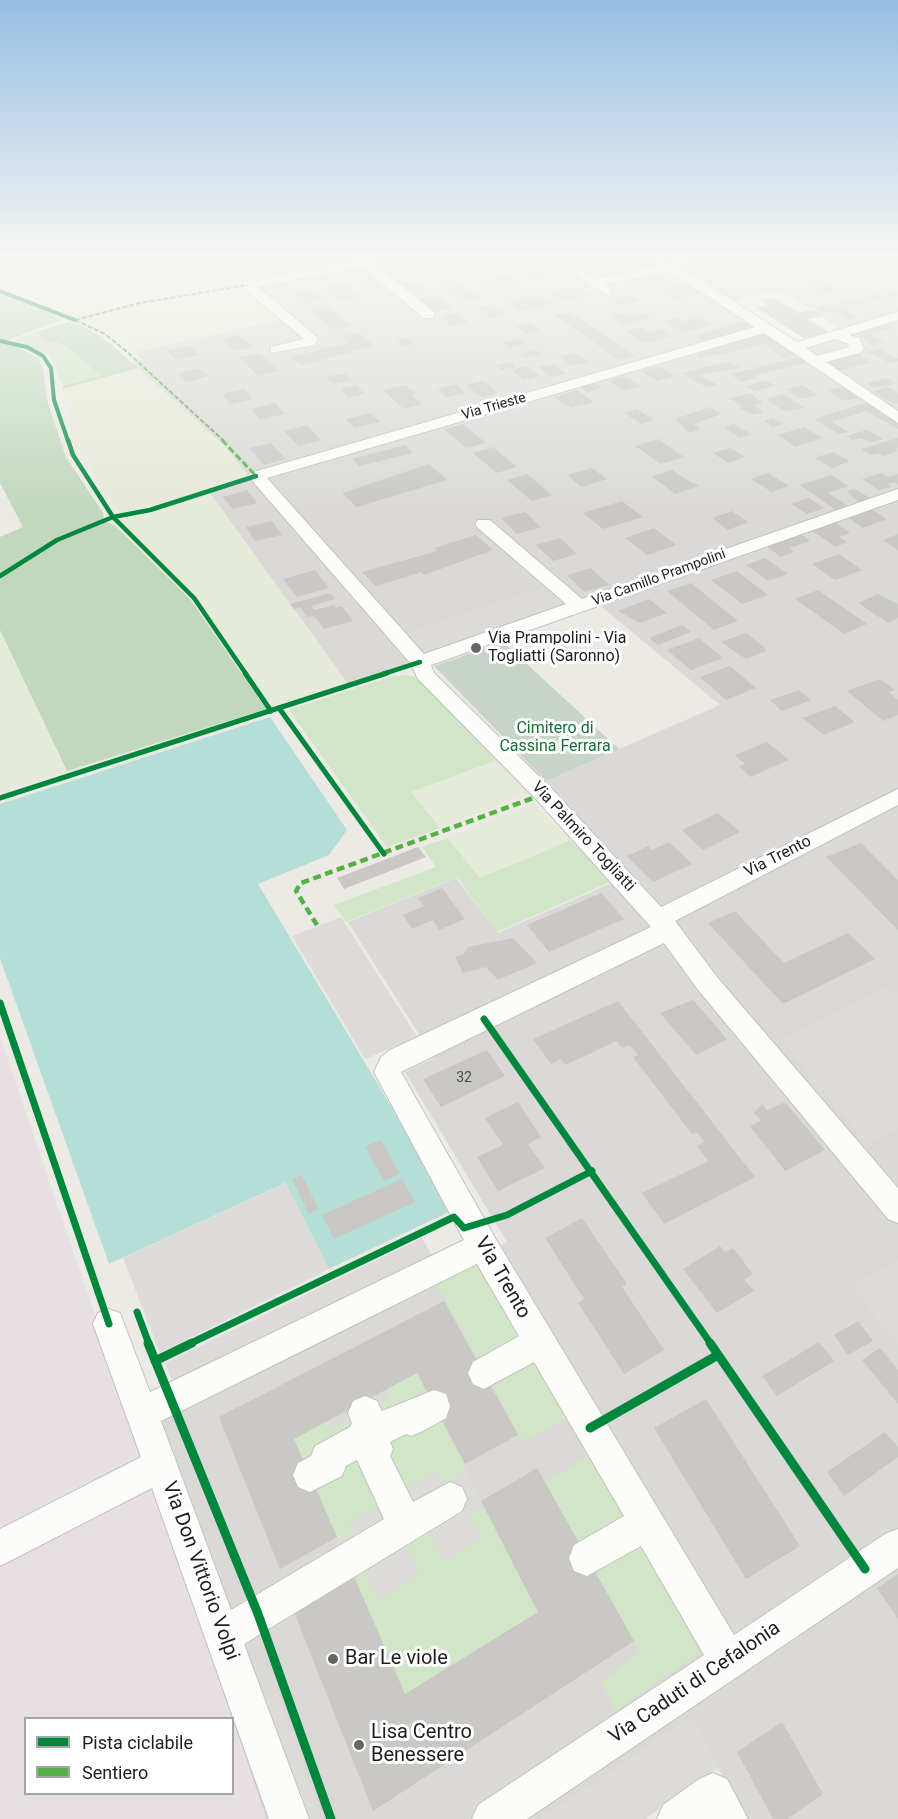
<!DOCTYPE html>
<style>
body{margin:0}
#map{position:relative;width:898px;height:1819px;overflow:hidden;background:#ebeae5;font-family:Roboto,sans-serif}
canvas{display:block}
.legend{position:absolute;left:24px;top:1717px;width:210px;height:78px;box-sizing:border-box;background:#fff;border:2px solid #a5a5a5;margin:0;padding:8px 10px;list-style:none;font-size:18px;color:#1d1d1d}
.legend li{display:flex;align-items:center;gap:12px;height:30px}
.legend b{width:30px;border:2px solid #a5a5a5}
</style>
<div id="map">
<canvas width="898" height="1819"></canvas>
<ul class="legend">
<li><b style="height:8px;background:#00873e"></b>Pista ciclabile</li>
<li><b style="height:8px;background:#55b145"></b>Sentiero</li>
</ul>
</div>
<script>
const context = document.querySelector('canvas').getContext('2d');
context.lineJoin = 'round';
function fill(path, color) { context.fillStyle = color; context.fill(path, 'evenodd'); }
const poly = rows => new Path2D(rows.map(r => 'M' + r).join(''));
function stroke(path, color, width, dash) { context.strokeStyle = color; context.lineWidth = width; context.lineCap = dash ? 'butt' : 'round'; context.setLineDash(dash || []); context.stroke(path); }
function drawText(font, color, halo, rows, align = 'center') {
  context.font = font + ' Roboto,sans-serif'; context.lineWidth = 6; context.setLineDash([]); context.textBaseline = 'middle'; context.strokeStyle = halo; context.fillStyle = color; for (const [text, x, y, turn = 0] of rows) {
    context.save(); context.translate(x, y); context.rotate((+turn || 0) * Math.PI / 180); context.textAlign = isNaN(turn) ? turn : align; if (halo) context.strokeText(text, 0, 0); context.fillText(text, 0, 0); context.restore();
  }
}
fill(poly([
 [388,256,898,256,898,1819,745,1819,692,1718,543,1819,266,1819,134,1430,507,1242,405,1072,434,1058,348,922,456,878,498,933,630,875,546,781,720,705,591,598,348,684,209,492,247,480,225,447,131,362,141,360,134,352,280,320,238,284]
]), '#dad9d7');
fill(poly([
 [0,1036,232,1718,26,1718,26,1794,232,1794,233,1721,266,1819,0,1819]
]), '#e8dfe2');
fill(poly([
 [779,289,838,327,831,333,798,341,733,301]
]), '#f0f4e1');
fill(poly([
 [0,256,348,256,354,262,239,284,281,319,134,352,109,333,0,285],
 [138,368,225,447,250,477,209,492,348,684,266,709,190,599,104,521,144,514,193,497,148,509,120,512,97,482,72,433,62,389],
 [0,630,67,771,0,792],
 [497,760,529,793,440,828,411,792],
 [534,804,571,840,480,878,447,838]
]), '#e6ead9');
fill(poly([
 [35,332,48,343,58,342,71,350,101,376,63,386,50,355,14,340],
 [402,675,416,677,497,760,411,792,440,828,387,847,289,710,390,677],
 [447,838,480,878,571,840,610,882,497,932,457,877,346,922,334,905,436,867,422,847],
 [474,1260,567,1418,523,1441,434,1280],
 [417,1373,467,1470,442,1485,436,1472,409,1486,444,1560,481,1539,469,1516,484,1508,538,1612,405,1694,352,1572,364,1566,379,1599,420,1574,348,1523,353,1533,338,1541,294,1439,330,1420,334,1428,390,1398,386,1390],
 [603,1449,715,1641,616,1711,601,1682,640,1652,545,1482]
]), '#d1e6c6');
fill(poly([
 [0,290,52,312,51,315,63,320,8,340,0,340],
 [69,322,76,323,101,336,138,368,62,389,63,386,101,376,71,350,58,342,48,343,35,332],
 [0,342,7,342,38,358,43,369,47,400,66,457,103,513,104,521,115,526,190,599,266,709,67,771,0,630,0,537,23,527,0,483]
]), '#c1d8bd');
fill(poly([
 [503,642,619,749,546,781,434,666]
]), '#c6d5c8');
fill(poly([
 [270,717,347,830,329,855,258,884,453,1210,329,1269,285,1183,109,1264,0,958,0,804]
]), '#b5ded6');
fill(poly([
 [305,276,316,285,280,293,340,343,280,357,276,353,324,341,259,285],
 [549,585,569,602,425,652,407,633],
 [341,917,417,1037,365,1059,292,936],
 [889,986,898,994,898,1128,868,1144,780,1040],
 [286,1183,329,1269,160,1353,123,1258],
 [422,1238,434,1259,174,1386,165,1363],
 [898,1261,898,1346,851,1286],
 [467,1470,484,1508,470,1516,481,1539,444,1560,409,1486,435,1471,442,1484],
 [386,1501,420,1575,379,1599,364,1566,352,1572,338,1541,352,1533,348,1523],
 [278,1693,322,1819,300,1819,260,1703],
 [692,1718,718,1768,645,1819,543,1819]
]), '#dcdbd9');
fill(poly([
 [470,256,481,264,461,268,449,260],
 [553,256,572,256,582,262,570,265],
 [734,256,763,256,771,261,760,264,753,259,742,262],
 [638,258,649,265,610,274,598,267],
 [428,259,436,264,415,269,407,263],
 [395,265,406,273,390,277,379,268],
 [886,265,898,271,898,278,891,279,871,268],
 [548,268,560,276,532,282,520,273],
 [660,275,670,281,632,292,619,283],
 [508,276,520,284,492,290,481,281],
 [370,277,382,286,368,289,356,280],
 [417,280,431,291,415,294,401,283],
 [457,280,481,298,463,301,439,283],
 [821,280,841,291,821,293,804,283],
 [345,284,361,297,342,301,326,287],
 [686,284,701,293,675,300,658,290],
 [577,286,590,295,562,301,549,292],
 [896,288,898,296,891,298,880,292],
 [311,289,324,299,307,303,295,293],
 [877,294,888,300,869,302,861,298],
 [632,295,641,300,619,305,610,300],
 [436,296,453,308,436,312,420,299],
 [537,296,550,305,521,311,508,301],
 [773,297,799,313,812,310,822,316,808,319,830,333,803,338,757,308,768,305,759,300],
 [852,298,861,304,844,305,838,302],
 [326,305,350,326,333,330,310,309],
 [492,305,505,315,491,318,477,308],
 [836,305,846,311,858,318,849,320,835,312,825,313,816,308],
 [570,312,635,356,619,360,555,315],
 [457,313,469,322,451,326,440,317],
 [625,313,629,316,645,313,652,318,623,324,611,316],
 [678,318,684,321,699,318,712,325,684,332,665,321],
 [743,321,758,330,708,343,696,336],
 [530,323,541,330,526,334,516,326],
 [885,323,894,328,869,334,884,342,873,345,851,331],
 [640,328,648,333,661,329,672,336,644,343,626,332],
 [358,333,375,346,301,365,291,357,348,343,341,337],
 [763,333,801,354,784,358,765,344,702,358,692,352],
 [238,335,253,347,236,351,221,339],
 [407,338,415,344,404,347,396,340],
 [520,339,526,344,509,348,503,343],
 [190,346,199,355,176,360,167,351],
 [880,349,894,358,898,358,898,361,889,363,867,352],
 [535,350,541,354,525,358,520,354],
 [576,352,589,362,572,366,559,356],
 [260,353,279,371,258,376,239,357],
 [857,353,872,362,838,371,822,362],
 [802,356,810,362,753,376,757,378,741,382,730,374],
 [729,361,740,368,700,375,718,385,707,388,682,373],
 [510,362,516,367,501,370,495,365],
 [553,364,566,374,551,377,538,367],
 [527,366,540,376,524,380,511,370],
 [659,366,675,376,657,381,641,371],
 [199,368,209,376,187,382,177,374],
 [345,373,352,380,334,384,326,377],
 [621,377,628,378,641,386,624,391,609,381],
 [887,378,896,384,874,388,866,383],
 [767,380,775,386,754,391,747,386],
 [483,381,498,393,481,397,466,385],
 [590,381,595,383,601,388,587,392,577,385],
 [456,384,466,393,447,397,437,389],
 [356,385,365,394,349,397,340,389],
 [405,385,416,394,411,395,422,404,404,409,383,390],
 [802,385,818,395,802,399,786,389],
 [843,387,859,398,843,401,827,390],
 [889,387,898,393,898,403,894,404,873,391],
 [244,389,253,399,230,404,222,394],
 [577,390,594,402,571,408,554,397],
 [750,393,763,403,754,405,764,412,753,415,739,408,742,407,730,398],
 [783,394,805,408,784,411,766,399],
 [868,402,898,420,898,429,866,411,832,422,848,432,839,434,814,419],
 [275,403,285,414,260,420,251,409],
 [710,407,722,414,694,424,701,429,689,433,675,419],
 [637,409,654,420,641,424,624,413],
 [371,413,380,422,355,428,346,419],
 [773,418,783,424,773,427,764,421],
 [463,424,486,443,466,448,444,429],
 [734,424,751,434,740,438,724,428],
 [307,425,321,440,298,446,284,431],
 [804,427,822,438,796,447,778,435],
 [867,430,883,439,870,443,861,438,853,440,846,436],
 [898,438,898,448,895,449,898,451,883,456,878,453,871,455,861,449],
 [658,439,684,457,661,464,635,446],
 [271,443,286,459,264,465,249,448],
 [405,445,413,453,359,466,352,459],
 [493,447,517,467,497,473,473,453],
 [730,448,745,457,728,463,713,453],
 [833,452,850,461,832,468,815,458],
 [429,464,447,480,357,507,342,493],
 [592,468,607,479,582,487,567,475],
 [672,470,685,479,699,486,675,494,652,476],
 [768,473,789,486,772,492,751,479],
 [881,473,889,477,898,474,898,484,894,482,887,484,891,487,879,490,862,479],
 [527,474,552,495,532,501,507,480],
 [832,475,848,486,828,493,851,508,839,512,800,485],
 [854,489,872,499,859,503,847,491],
 [247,490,257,503,233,509,223,497],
 [808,498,824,508,807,514,791,504],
 [622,501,643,517,603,529,583,513],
 [869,508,887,519,863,528,846,516],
 [732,511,748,522,728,530,712,518],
 [525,512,541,527,517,534,501,518],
 [831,520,850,533,839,537,847,542,836,547,808,528],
 [272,521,282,535,255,541,246,527],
 [654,528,676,545,647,555,625,538],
 [798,532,810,541,789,548,794,552,781,557,763,544],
 [898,534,898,550,883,540],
 [476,535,493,550,424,575,421,572,376,586,362,572,437,551,434,548],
 [560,538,577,554,553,561,536,545],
 [839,554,862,570,835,580,812,564],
 [765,558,788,574,768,581,746,565],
 [591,568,609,585,584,592,567,575],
 [315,570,329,588,297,597,283,579],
 [737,571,768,595,742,604,711,580],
 [691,583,738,621,714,630,667,591],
 [818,590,867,624,844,634,795,599],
 [330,593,335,599,311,606,315,610,334,605,336,608,342,606,353,621,324,629,314,616,307,617,300,607,294,609,290,604],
 [878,594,898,604,898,618,888,623,858,603],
 [649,599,667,613,640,623,618,611],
 [682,625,691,632,658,645,649,638],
 [746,633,763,646,766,651,746,659,721,642],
 [699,638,723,658,691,670,667,650],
 [730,666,756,688,726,700,700,677],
 [880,679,895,690,889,692,898,700,898,715,883,721,847,691],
 [799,690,811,700,782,711,770,700],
 [835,706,855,722,823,735,803,718],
 [767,742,789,760,750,777,739,766,745,764,735,755],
 [718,813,740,832,703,850,682,830],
 [669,842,692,864,653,882,627,856,648,846,652,850],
 [861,843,898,880,898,930,826,857],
 [418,847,426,857,344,889,337,878],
 [442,888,465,919,439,930,433,920,412,929,403,915,424,906,418,898],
 [601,893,624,919,549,952,527,925],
 [735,911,784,963,848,933,875,959,783,1004,708,923],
 [513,938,537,963,498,980,486,967,463,973,455,957,464,954,468,947],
 [693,1000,727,1039,696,1055,660,1013],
 [618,1001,755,1177,664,1224,642,1193,708,1161,697,1146,705,1142,697,1132,692,1134,633,1057,638,1055,630,1045,622,1048,617,1041,565,1065,561,1059,551,1064,533,1039],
 [487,1050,505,1076,441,1107,423,1079],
 [518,1102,541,1137,528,1144,545,1168,498,1191,477,1157,503,1145,485,1118],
 [785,1102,825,1150,785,1171,750,1126,761,1121,754,1113,762,1104,767,1110],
 [381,1140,400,1174,384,1181,365,1146],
 [302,1175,318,1209,309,1214,292,1179],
 [402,1179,415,1202,334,1239,322,1215],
 [582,1218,627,1284,622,1287,664,1350,624,1374,578,1303,584,1299,545,1238],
 [720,1246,725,1252,733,1248,753,1274,744,1279,754,1291,717,1313,683,1269],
 [444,1301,518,1435,465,1464,417,1373,294,1439,337,1537,280,1569,219,1417],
 [858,1321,873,1341,848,1355,834,1335],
 [819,1342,834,1361,777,1396,762,1376],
 [880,1348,898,1370,898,1404,862,1360],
 [706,1399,800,1546,746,1579,654,1428],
 [885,1432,898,1447,898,1457,844,1496,827,1472],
 [537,1468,634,1641,373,1811,292,1607,352,1572,405,1694,538,1612,481,1501],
 [898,1574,898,1619,877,1588],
 [782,1722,823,1794,787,1819,773,1819,737,1752]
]), '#c9c8c5');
const minor = poly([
 [375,256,403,256,374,264,434,312,434,318,424,318,362,267,258,287,318,338,315,345,271,353,271,347,304,339,243,288,243,282,375,256],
 [648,256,663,256,670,261,687,256,711,256,678,266,797,342,898,312,898,320,849,335,859,338,864,349,862,352,826,362,898,411,898,423,764,333,267,478,424,654,566,604,478,528,475,524,478,520,490,520,582,599,898,489,898,500,431,665,434,673,552,789,661,907,898,789,898,805,675,921,717,977,898,1188,898,1223,888,1219,699,991,664,943,401,1072,494,1236,734,1635,885,1534,898,1529,898,1568,527,1819,472,1819,478,1805,704,1655,641,1546,587,1576,574,1571,569,1558,574,1545,624,1516,534,1362,484,1389,473,1384,468,1373,473,1362,519,1336,477,1264,161,1421,231,1610,384,1519,357,1460,346,1466,342,1476,310,1492,298,1487,293,1475,298,1463,311,1456,315,1446,350,1427,352,1423,348,1413,353,1401,365,1396,377,1401,382,1411,434,1390,446,1394,450,1406,446,1418,423,1431,411,1436,406,1434,390,1442,393,1449,390,1456,413,1502,450,1482,462,1487,467,1499,462,1511,244,1644,309,1819,269,1819,152,1488,0,1566,0,1529,141,1457,93,1324,98,1313,109,1309,120,1313,150,1392,464,1240,374,1072,381,1057,390,1050,651,927,536,799,418,679,411,664,248,476,250,473,755,327,669,271,605,284,612,291,606,295,565,268,571,264,575,265,596,279,660,265,648,256],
 [835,339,848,344,849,347,817,356,806,348,835,339],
 [713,1773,727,1779,748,1819,657,1819,663,1805,699,1779,713,1773]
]);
stroke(minor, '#c2c2c0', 2);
fill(minor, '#fcfcfb');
stroke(poly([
 [75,320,105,334,126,351,224,441],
 [75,320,140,303,248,285]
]), '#55b145', 2, [5, 2]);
stroke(poly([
 [222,440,256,476]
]), '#55b145', 3, [7, 3]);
stroke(poly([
 [317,925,296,891,301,883,544,794]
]), '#55b145', 4.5, [8, 4.5]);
stroke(poly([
 [0,291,75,320],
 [0,341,27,347,43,356,51,368,54,400,68,441]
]), '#00873e', 4);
stroke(poly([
 [0,576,57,540,113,517,73,455,68,440],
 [246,674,194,598,113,517,150,510,256,476],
 [383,674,420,662]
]), '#00873e', 4.5);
stroke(poly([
 [245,673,271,711],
 [279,708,384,854],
 [0,798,387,673]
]), '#00873e', 5);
stroke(poly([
 [0,1003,109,1324],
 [484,1019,711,1344],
 [137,1312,149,1344],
 [189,1344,454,1217,464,1228,507,1215,592,1171]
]), '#00873e', 7);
stroke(poly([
 [148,1343,258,1614,331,1819],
 [710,1343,865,1569],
 [155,1361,192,1343],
 [590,1428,718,1355]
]), '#00873e', 9);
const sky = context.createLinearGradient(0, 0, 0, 511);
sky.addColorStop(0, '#96bee3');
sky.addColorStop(0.5, '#f6f6f3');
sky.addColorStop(1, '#f6f6f300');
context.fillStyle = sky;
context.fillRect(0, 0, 898, 511);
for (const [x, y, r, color] of [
 [476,648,6,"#656563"],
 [333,1659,6,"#656563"],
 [359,1745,6,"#656563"]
]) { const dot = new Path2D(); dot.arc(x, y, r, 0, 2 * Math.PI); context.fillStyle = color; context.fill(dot); stroke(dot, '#fff', 2); }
drawText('14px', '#1d1d1d', '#fff', [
 ["Via Trieste",494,407,-16],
 ["Via Camillo Prampolini",659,578,-20]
]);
drawText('14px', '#484847', null, [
 ["32",464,1078]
]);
drawText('16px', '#1d1d1d', '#fff', [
 ["Via Prampolini - Via",488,639],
 ["Togliatti (Saronno)",488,657]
], 'left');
drawText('16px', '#157031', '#fff', [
 ["Cimitero di",555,729],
 ["Cassina Ferrara",555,747]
]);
drawText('16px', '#1d1d1d', '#fff', [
 ["Via Palmiro Togliatti",583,837,47],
 ["Via Trento",778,857,-27]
]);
drawText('20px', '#1d1d1d', '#fff', [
 ["Via Trento",502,1278,60],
 ["Via Don Vittorio Volpi",200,1571,70],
 ["Via Caduti di Cefalonia",695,1683,-34]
]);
drawText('20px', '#1d1d1d', '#fff', [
 ["Bar Le viole",345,1659],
 ["Lisa Centro",371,1733],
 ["Benessere",371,1756]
], 'left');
</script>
